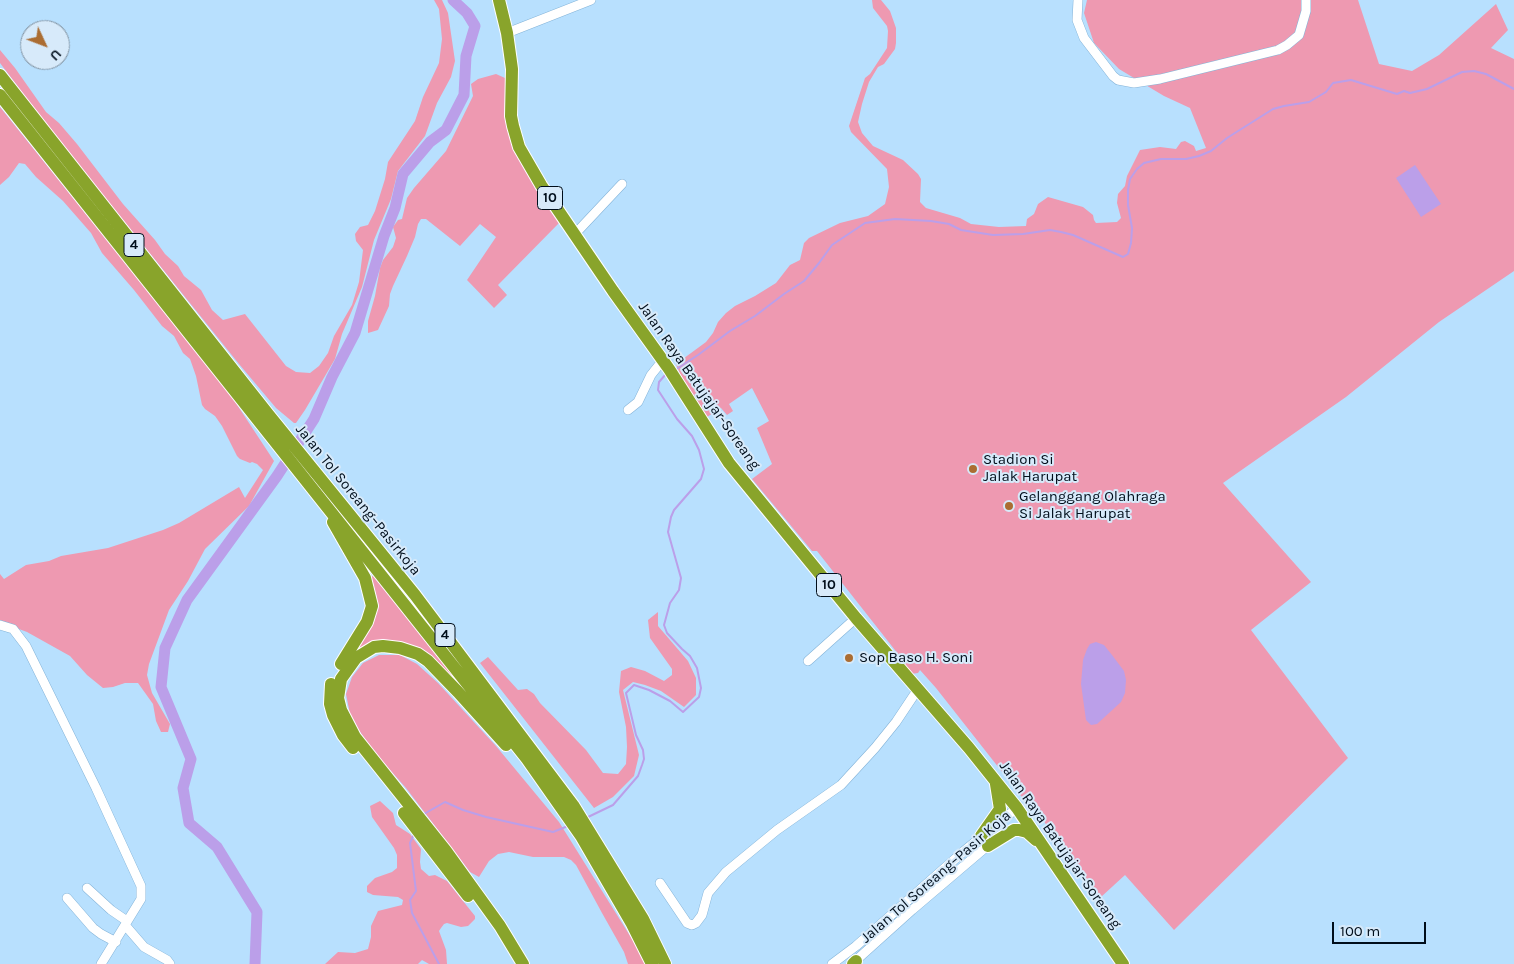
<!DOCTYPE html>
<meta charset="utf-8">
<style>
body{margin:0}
#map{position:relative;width:1514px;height:964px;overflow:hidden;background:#b8e0fe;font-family:Karla,sans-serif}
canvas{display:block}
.north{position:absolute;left:20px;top:20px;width:50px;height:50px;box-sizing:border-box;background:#d7eafa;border:1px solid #8192a1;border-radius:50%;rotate:133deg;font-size:14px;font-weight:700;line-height:20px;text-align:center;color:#000e1b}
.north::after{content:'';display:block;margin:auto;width:18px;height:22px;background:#ab6d32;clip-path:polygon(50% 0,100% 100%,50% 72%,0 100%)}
.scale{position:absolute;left:1332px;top:922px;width:94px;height:22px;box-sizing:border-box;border:2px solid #000e1b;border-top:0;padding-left:6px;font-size:15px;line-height:18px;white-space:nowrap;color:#000e1b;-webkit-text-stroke:4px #d7eafa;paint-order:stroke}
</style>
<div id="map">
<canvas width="1514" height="964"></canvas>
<div class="north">U</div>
<div class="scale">100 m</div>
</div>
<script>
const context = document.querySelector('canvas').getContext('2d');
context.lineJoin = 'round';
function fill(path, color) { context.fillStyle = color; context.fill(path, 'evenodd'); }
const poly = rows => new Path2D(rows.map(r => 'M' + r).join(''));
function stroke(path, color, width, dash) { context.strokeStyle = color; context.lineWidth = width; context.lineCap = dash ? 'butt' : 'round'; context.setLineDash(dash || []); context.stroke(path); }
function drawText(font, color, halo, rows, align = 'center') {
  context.font = font + ' Karla,sans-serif'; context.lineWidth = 4; context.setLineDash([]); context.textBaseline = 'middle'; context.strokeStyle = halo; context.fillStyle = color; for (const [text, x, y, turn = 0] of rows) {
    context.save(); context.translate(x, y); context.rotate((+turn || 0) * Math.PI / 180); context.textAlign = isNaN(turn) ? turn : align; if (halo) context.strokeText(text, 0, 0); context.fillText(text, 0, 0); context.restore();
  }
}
fill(poly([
 [434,0,442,0,448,13,455,61,451,77,437,103,425,136,398,171,391,199,374,240,362,287,342,334,335,359,305,410,296,423,294,423,276,408,239,364,53,133,0,63,0,50,15,68,46,112,59,123,77,144,123,204,155,240,165,254,178,266,184,276,201,290,212,310,223,320,245,314,286,366,296,372,310,373,319,366,328,353,334,336,352,305,359,282,363,250,356,241,355,234,360,227,368,225,375,211,385,179,388,162,415,121,423,97,439,63,442,39,439,9],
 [872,0,881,0,890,11,896,28,896,43,895,49,884,64,878,67,869,82,862,104,858,122,862,133,873,146,903,160,918,174,921,179,920,202,926,208,960,218,971,224,999,227,1026,226,1027,219,1034,214,1038,204,1048,197,1083,207,1093,215,1094,220,1096,223,1117,222,1121,218,1117,203,1118,194,1125,186,1127,176,1140,150,1160,147,1176,149,1181,142,1185,141,1194,146,1196,151,1206,148,1190,108,1164,96,1119,69,1094,43,1084,13,1087,0,1358,0,1379,64,1412,71,1439,55,1496,4,1508,30,1491,48,1514,59,1514,271,1439,322,1346,397,1223,483,1311,582,1251,630,1348,758,1174,930,1125,875,1101,897,1083,879,1037,811,1021,796,936,688,920,670,918,673,911,674,902,659,817,551,812,551,752,479,772,464,757,428,769,421,752,388,729,404,733,411,727,415,721,408,707,417,682,379,676,364,706,342,713,333,718,322,726,313,735,306,755,296,776,283,790,265,800,260,804,243,809,238,840,223,868,216,885,204,889,187,887,169,851,132,849,126,865,78,870,74,887,48,888,31,887,26,873,8],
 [496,74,505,78,508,113,561,221,498,285,507,295,494,308,467,280,496,237,480,224,460,246,426,219,421,219,418,224,415,237,407,256,393,286,390,294,389,306,378,330,368,333,368,321,375,296,380,268,383,260,393,247,396,238,393,227,398,220,402,219,407,198,414,188,446,151,473,96,471,84,478,79],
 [0,107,228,391,274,461,249,506,205,549,188,581,169,610,149,664,147,675,152,693,170,724,168,732,161,732,156,721,153,704,138,683,125,683,113,687,103,688,87,675,70,656,27,632,0,622,0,574,4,579,26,565,49,561,61,556,108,548,163,530,179,523,239,487,245,498,263,470,257,464,252,462,250,463,240,459,237,456,222,426,215,416,205,409,202,405,196,376,190,359,183,353,174,336,162,326,134,290,102,253,91,233,63,201,36,177,25,164,19,163,9,177,0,185],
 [373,576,472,695,413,646,401,642,386,640,351,655,376,612,377,598,371,577],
 [658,612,658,626,688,661,696,678,696,695,684,707,661,691,645,685,633,682,623,690,639,755,634,776,613,797,594,808,480,663,488,657,518,690,527,689,534,694,540,703,586,750,603,773,618,774,626,764,627,747,626,727,619,692,621,671,631,667,645,671,664,681,672,675,672,669,650,638,648,620],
 [379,655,400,655,417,664,438,683,496,746,559,822,637,947,645,964,628,964,624,952,602,913,576,865,571,860,564,857,533,857,509,852,498,854,489,861,479,877,470,872,406,788,375,753,351,719,346,694,352,677,363,663],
 [380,801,393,813,396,825,410,834,421,849,420,862,421,869,429,876,435,875,447,881,475,916,475,919,468,926,461,927,447,923,444,924,441,928,439,931,446,950,447,964,429,964,422,960,418,964,325,964,338,952,355,953,368,949,371,937,371,926,378,911,402,905,403,900,398,897,373,895,367,892,367,886,375,878,392,872,397,868,397,855,394,848,372,817,370,806]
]), '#ee99b1');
fill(poly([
 [1415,165,1441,204,1421,217,1396,178],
 [1096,642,1104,645,1112,655,1124,671,1126,680,1125,693,1121,702,1097,724,1091,725,1086,720,1081,684,1083,660,1087,649,1090,644]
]), '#bb9fe9');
stroke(poly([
 [675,370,698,355,730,331,755,316,784,294,804,281,819,263,832,245,865,223,895,219,931,221,949,224,961,230,993,235,1023,234,1050,230,1061,232,1073,235,1123,257,1128,254,1131,243,1132,228,1128,205,1128,190,1130,179,1137,169,1144,163,1161,159,1186,159,1199,156,1211,151,1227,138,1273,109,1284,106,1309,102,1326,92,1333,83,1351,80,1397,94,1404,91,1410,93,1427,89,1462,72,1474,71,1486,74,1514,89],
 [424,814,445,802,463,810,486,817,553,832,568,826],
 [586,818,613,805,638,776,642,765,644,759,643,750,636,735,626,693,634,685,649,690,670,701,683,712,699,697,701,688,697,668,690,656,682,649,667,633,664,625,670,603,679,590,681,578,668,532,671,517,674,510,701,479,704,469,699,450,692,436,677,419,658,390,659,382,666,374],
 [414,834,410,843,416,891,410,900,412,913,439,964]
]), '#bb9fe9', 2);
stroke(poly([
 [255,964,257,912,217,847,189,823,183,788,191,759,161,687,165,648,187,600,277,476,314,419,332,377,355,333,384,236,395,208,403,174,430,142,446,130,464,95,466,56,475,26,467,13,453,0]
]), '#bb9fe9', 11);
const minor = poly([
 [1078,0,1077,20,1084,38,1113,76,1118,80,1134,83,1160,79,1278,50,1287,45,1299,35,1306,11,1306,0],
 [507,33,591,0],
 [575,234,622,184],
 [628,410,638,402,651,375,663,360],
 [0,625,13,629,26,646,96,788,141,886,141,899,101,964],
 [808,661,856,618],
 [660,883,687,923,692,925,696,923,702,915,708,893,726,872,777,830,841,785,875,748,896,722,918,689],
 [87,888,111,910,127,921],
 [67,898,93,928,101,934,116,942],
 [125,925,144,947,167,960,170,964],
 [853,963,912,910,992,842],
 [832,964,856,946,964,851,1017,808]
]);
const highway = poly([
 [499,0,507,33,512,69,511,116,513,126,519,147,541,185,613,291,669,369,729,463,856,618,969,748,1017,808,1123,964],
 [0,75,268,414,415,595,573,805,643,919,665,964],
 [0,95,527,759,581,836,632,924,652,964],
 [333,522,365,578,372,606,367,622,341,664],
 [331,684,330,704,333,715,343,735,353,748],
 [506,745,458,692,428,661,418,654,400,648,383,646,374,647,356,658,341,679,338,698,341,710,355,737,446,851,500,926,523,964],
 [404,813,468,896],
 [981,836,1000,809,996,784],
 [988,846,1014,830,1019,830,1027,832,1036,840],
 [853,964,856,961]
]);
stroke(minor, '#83b3d8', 10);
stroke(highway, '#fff', 14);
stroke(minor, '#fff', 9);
stroke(highway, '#89a42b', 12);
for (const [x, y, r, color] of [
 [973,469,5,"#ab6d32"],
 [1009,506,5,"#ab6d32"],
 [849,658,5,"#ab6d32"]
]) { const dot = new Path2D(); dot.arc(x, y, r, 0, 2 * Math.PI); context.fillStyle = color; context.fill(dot); stroke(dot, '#d7eafa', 2); }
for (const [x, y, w] of [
 [550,198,25],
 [134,245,20],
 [829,585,25],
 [445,635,20]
]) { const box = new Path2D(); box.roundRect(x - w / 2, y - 11.5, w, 23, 4); context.fillStyle = '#d7eafa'; context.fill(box); stroke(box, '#000e1b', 1); }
drawText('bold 14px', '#000e1b', null, [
 ["10",550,198],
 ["4",134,245],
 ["10",829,585],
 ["4",445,635]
]);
drawText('15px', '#000e1b', '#d7eafa', [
 ["Jalan Raya Batujajar-Soreang",699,386,55],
 ["Jalan Tol Soreang–Pasirkoja",358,500,51],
 ["Jalan Raya Batujajar-Soreang",1060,845,55],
 ["Jalan Tol Soreang–Pasir Koja",936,877,-41]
]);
drawText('15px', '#000e1b', '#d7eafa', [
 ["Stadion Si",983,460],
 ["Jalak Harupat",983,477],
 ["Gelanggang Olahraga",1019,497],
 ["Si Jalak Harupat",1019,514],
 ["Sop Baso H. Soni",859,658]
], 'left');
</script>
